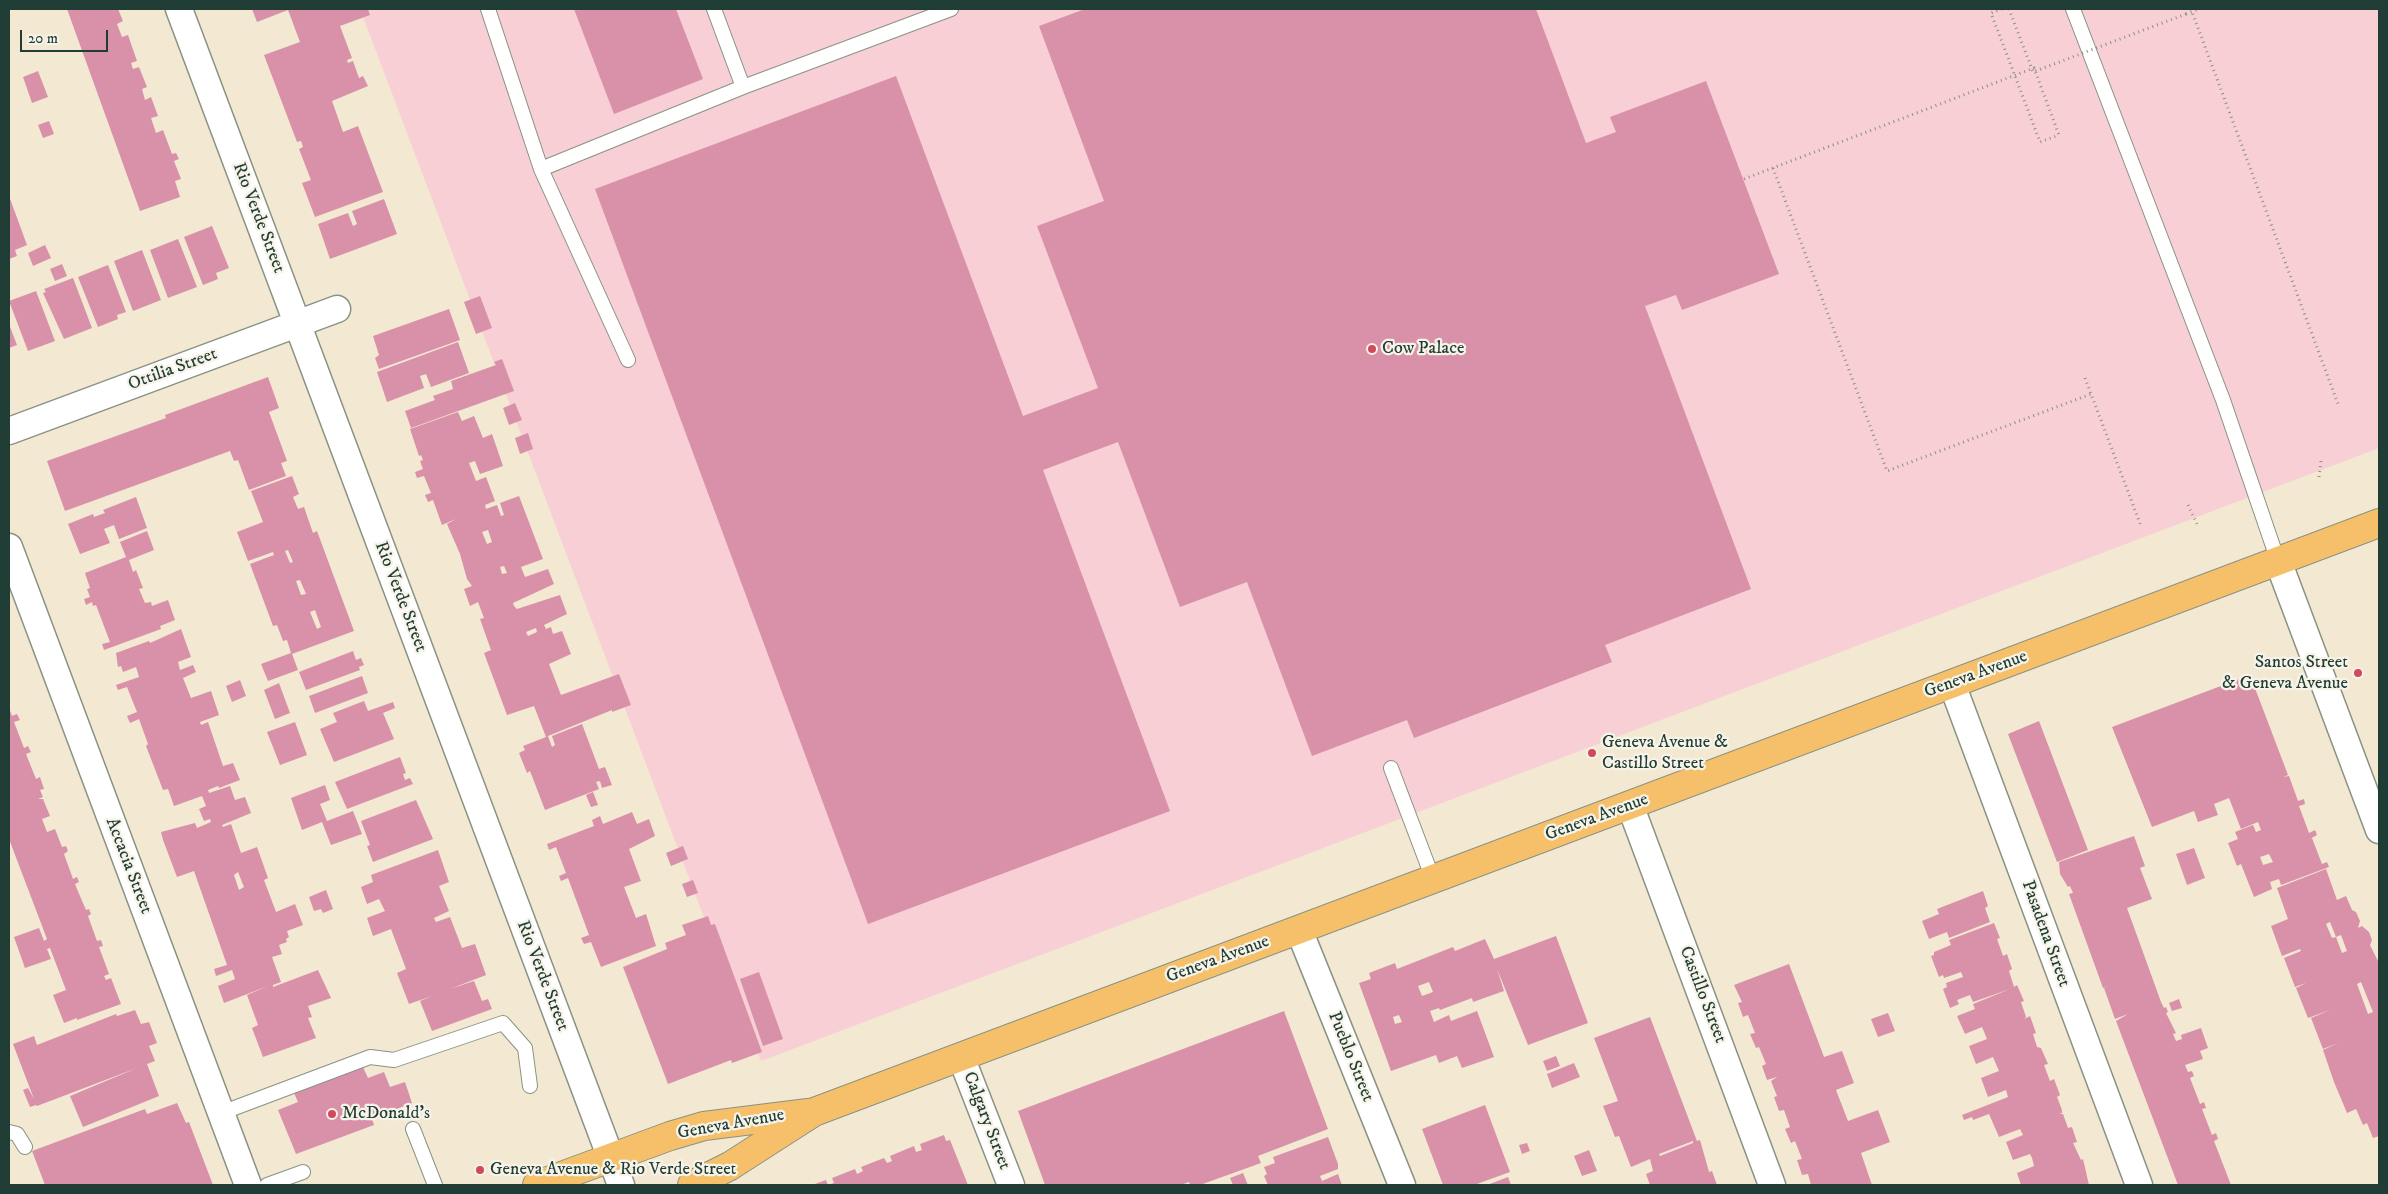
<!DOCTYPE html>
<style>
body{margin:0}
#map{position:relative;width:2388px;height:1194px;overflow:hidden;background:#f3e8d2;font-family:"IM FELL DW Pica",serif}
canvas{display:block}
.frame{position:absolute;inset:0;border:10px solid #1f3d34;pointer-events:none}
.scale{position:absolute;left:20px;top:30px;width:88px;height:22px;box-sizing:border-box;border:2px solid #1f3d34;border-top:0;padding-left:6px;font-size:15px;line-height:18px;white-space:nowrap;color:#1f3d34;-webkit-text-stroke:4px #f7f3e8;paint-order:stroke}
</style>
<div id="map">
<canvas width="2388" height="1194"></canvas>
<div class="frame"></div>
<div class="scale">20 m</div>
</div>
<script>
const context = document.querySelector('canvas').getContext('2d');
context.lineJoin = 'round';
function fill(path, color) { context.fillStyle = color; context.fill(path, 'evenodd'); }
const poly = rows => new Path2D(rows.map(r => 'M' + r).join(''));
function stroke(path, color, width, dash) { context.strokeStyle = color; context.lineWidth = width; context.lineCap = dash ? 'butt' : 'round'; context.setLineDash(dash || []); context.stroke(path); }
function drawText(font, color, halo, rows, align = 'center') {
  context.font = font + ' "IM FELL DW Pica",serif'; context.lineWidth = 4.5; context.setLineDash([]); context.textBaseline = 'middle'; context.strokeStyle = halo; context.fillStyle = color; for (const [text, x, y, turn = 0] of rows) {
    context.save(); context.translate(x, y); context.rotate((+turn || 0) * Math.PI / 180); context.textAlign = isNaN(turn) ? turn : align; if (halo) context.strokeText(text, 0, 0); context.fillText(text, 0, 0); context.restore();
  }
}
fill(poly([
 [360,9,2379,9,2379,448,761,1061,702,912]
]), '#f7cfd5');
fill(poly([
 [67,9,118,9,123,21,117,24,122,37,128,35,137,61,131,63,133,69,139,67,147,87,142,89,145,100,151,97,158,116,151,118,156,133,163,130,172,154,176,153,179,159,174,161,181,179,175,181,180,197,140,211],
 [252,9,368,9,370,15,340,26,352,58,347,60,348,63,353,61,359,78,363,76,368,86,332,101,343,132,358,126,383,192,315,217,302,183,311,180,299,149,303,147,301,141,297,142,264,55,300,42,288,10,257,22],
 [574,9,676,9,703,79,614,114],
 [1085,9,1536,9,1586,143,1616,132,1610,117,1706,81,1779,274,1682,310,1676,295,1645,306,1751,589,1605,645,1612,662,1414,738,1407,720,1312,756,1247,582,1180,607,1118,442,1043,470,1170,811,868,924,595,189,896,76,1023,416,1098,388,1037,226,1104,201,1039,26],
 [38,71,48,97,32,103,23,77],
 [49,121,54,134,43,138,38,125],
 [9,196,27,245,15,250,17,256,9,259],
 [384,199,397,234,330,259,318,224,348,213,353,226,357,224,352,211],
 [212,226,229,268,216,273,218,279,203,285,184,237],
 [178,239,197,287,168,298,150,250],
 [45,245,51,258,33,266,28,253],
 [142,250,161,300,133,311,114,261],
 [62,264,67,276,55,281,50,269],
 [108,265,126,312,117,315,118,319,98,327,78,277],
 [73,278,92,328,64,339,43,293,46,292,44,289],
 [36,291,55,341,28,351,9,301],
 [480,296,492,328,476,334,464,302],
 [449,309,460,340,379,369,375,358,379,355,373,336],
 [9,324,17,345,9,348],
 [458,342,469,373,431,387,426,374,420,376,424,388,387,402,377,372],
 [502,359,514,391,411,428,405,411,435,400,433,396,453,389,451,381,496,365,494,362],
 [268,377,279,408,269,412,287,461,281,463,286,476,249,490,238,460,234,461,230,451,65,511,47,461,166,418,165,415],
 [515,403,522,420,509,425,503,408],
 [458,412,462,421,474,416,483,438,492,434,503,466,480,474,475,461,469,463,476,481,486,477,495,501,485,505,486,509,497,505,501,516,504,515,500,503,519,496,543,559,521,567,525,577,548,569,554,584,513,603,514,606,517,609,560,595,567,614,544,625,546,629,551,627,553,634,562,631,571,654,549,664,561,695,619,674,631,705,612,712,612,710,548,736,552,747,555,745,552,736,582,724,599,769,605,767,612,785,602,788,600,781,596,782,599,789,545,810,530,771,527,773,519,753,525,750,523,746,546,737,534,706,507,715,484,653,491,650,480,619,484,618,478,602,470,606,464,589,472,586,467,579,460,554,447,524,456,519,442,525,433,500,428,502,425,495,431,493,424,476,417,478,415,472,423,469,420,461,423,460,421,455,419,456,410,429],
 [488,530,492,542,487,544,482,532],
 [504,566,507,573,502,574,500,567],
 [536,628,537,632,528,636,526,632],
 [528,433,533,449,520,454,515,438],
 [292,476,299,494,293,497,298,509,304,507,313,533,317,531,354,631,292,654,298,670,268,681,261,664,291,653,287,640,283,641,277,625,273,626,250,564,274,555,273,552,248,561,237,532,263,522,251,491],
 [288,550,293,562,290,563,285,551],
 [300,580,306,594,301,595,296,581],
 [315,610,321,627,317,629,310,612],
 [136,497,147,528,119,539,114,525,104,529,110,543,80,554,68,524,93,514,94,517,105,513,103,510],
 [147,531,154,550,129,560,133,572,136,570,143,588,139,589,145,603,151,602,152,606,168,600,175,620,160,626,161,629,104,650,102,644,110,642,96,605,93,606,92,602,86,605,84,599,90,597,87,589,90,588,85,573,126,557,120,542],
 [181,629,191,657,178,662,180,670,193,665,196,672,183,678,191,698,211,691,219,715,200,722,201,725,208,722,223,766,233,763,240,780,219,788,218,786,208,790,209,793,230,786,235,800,245,797,251,813,222,825,223,827,231,824,241,853,257,847,268,878,264,880,276,912,295,904,303,925,287,931,289,937,286,939,287,942,279,945,282,954,272,957,281,982,273,985,273,987,318,970,331,998,308,1006,312,1017,308,1018,316,1038,263,1057,252,1028,258,1025,247,995,268,986,224,1003,218,986,235,979,232,970,216,976,214,969,227,965,194,871,177,877,163,840,161,832,195,823,197,828,211,822,210,819,204,821,199,809,206,806,202,796,174,806,168,789,163,790,146,746,148,744,139,719,130,723,127,716,137,712,127,687,118,690,116,685,139,677,136,667,123,672,121,666,118,667,116,653,149,641,150,643],
 [238,872,244,887,239,890,234,875],
 [353,651,356,660,361,658,364,665,359,667,360,670,306,690,299,672],
 [2250,675,2288,775,2283,777,2289,776,2298,801,2304,799,2305,804,2299,806,2309,833,2315,830,2317,835,2308,840,2312,838,2322,864,2327,862,2329,867,2281,885,2279,879,2270,882,2272,889,2254,897,2241,864,2237,866,2228,843,2238,839,2235,832,2253,825,2256,832,2261,830,2258,822,2241,829,2229,798,2214,804,2218,815,2198,822,2194,811,2152,827,2112,727],
 [2269,854,2273,862,2263,865,2260,857],
 [362,676,368,693,315,713,309,696],
 [240,680,246,696,232,702,226,686],
 [279,683,290,713,275,719,264,690],
 [364,701,368,711,393,702,395,708,383,713,394,739,334,762,320,729,337,722,333,713],
 [9,708,12,716,17,714,20,720,14,722,24,748,28,746,31,752,26,754,36,779,40,777,44,789,40,790,43,797,38,799,43,799,50,816,42,819,47,832,55,829,62,847,66,846,68,851,64,854,73,879,77,877,79,882,75,884,77,889,86,910,89,909,91,914,88,916,97,941,101,940,103,946,99,947,109,974,104,976,106,980,111,978,121,1004,77,1020,77,1018,64,1023,53,995,66,990,50,948,47,949,51,959,25,968,14,937,39,928,44,941,47,939,9,839],
 [2039,721,2088,850,2057,862,2008,734],
 [295,722,307,755,280,765,267,732],
 [400,757,406,773,403,774,405,780,410,778,413,784,347,809,335,782],
 [325,785,330,800,320,804,327,821,353,811,362,834,331,845,322,822,302,830,291,798],
 [593,792,598,805,591,807,586,795],
 [416,800,433,839,373,862,367,846,370,845,361,821],
 [632,812,637,824,649,819,655,836,629,849,641,881,624,887,636,918,646,914,656,946,601,967,591,942,584,944,581,938,589,935,568,878,561,881,559,876,566,873,556,847,549,850,547,844,594,826,592,820,600,816,603,824],
 [2134,836,2145,866,2140,868,2152,899,2127,908,2161,1002,2164,1008,2166,1007,2168,1012,2166,1013,2176,1033,2173,1034,2176,1041,2182,1039,2181,1035,2201,1028,2208,1048,2200,1051,2203,1059,2185,1065,2188,1072,2192,1071,2194,1076,2190,1078,2200,1104,2204,1102,2206,1108,2202,1109,2212,1135,2216,1133,2218,1139,2214,1141,2231,1185,2178,1185,2116,1021,2128,1014,2115,1019,2104,988,2109,986,2103,988,2069,894,2073,893,2070,886,2068,887,2060,874,2059,862],
 [683,846,688,859,671,866,666,853],
 [2194,848,2205,878,2187,885,2176,854],
 [438,850,449,882,439,886,449,911,434,918,436,922,450,917,462,948,475,944,486,975,450,989,474,981,482,1001,488,999,492,1009,432,1031,420,1001,432,996,409,1004,397,973,406,969,391,929,373,936,367,918,385,911,379,899,367,904,361,887,373,882,371,875],
 [2326,869,2337,900,2346,896,2352,910,2356,912,2360,921,2358,928,2362,926,2369,932,2372,940,2370,945,2379,963,2379,1136,2373,1138,2367,1123,2363,1125,2356,1109,2347,1113,2334,1082,2323,1050,2338,1043,2323,1049,2311,1018,2330,1010,2308,1018,2296,988,2306,983,2295,987,2284,958,2301,951,2300,949,2282,956,2271,926,2288,919,2277,888],
 [2330,922,2336,937,2341,935,2347,951,2342,953,2336,937,2332,938,2326,924],
 [2361,982,2373,1012,2368,1014,2357,984],
 [693,880,698,893,687,897,682,884],
 [326,890,333,909,323,913,321,909,314,911,309,897],
 [1983,891,1988,906,1985,908,1990,922,1949,938,1947,932,1929,939,1922,921,1939,914,1937,909],
 [708,916,711,925,715,924,762,1052,732,1063,731,1060,668,1084,623,967,667,949,665,943,686,935,682,925],
 [1994,923,2000,938,1997,939,2002,953,2003,956,2007,954,2012,969,2009,971,2014,987,2017,985,2024,1001,2021,1002,2026,1017,2024,1019,2030,1016,2036,1033,2033,1034,2037,1047,2041,1048,2048,1064,2044,1065,2050,1081,2054,1079,2060,1095,2057,1097,2062,1110,2062,1113,2059,1114,2063,1114,2068,1128,2072,1127,2077,1142,2073,1143,2081,1160,2083,1159,2089,1185,2021,1185,2017,1173,2034,1166,2032,1158,2030,1154,2013,1160,2006,1142,2023,1135,2020,1129,1999,1137,1989,1114,1973,1120,1972,1117,1964,1120,1962,1115,2008,1097,2006,1090,1988,1097,1981,1078,1999,1071,1993,1057,1976,1064,1969,1046,1987,1039,1985,1034,1982,1027,1965,1034,1957,1016,1975,1009,1973,1004,2010,989,1973,1002,1970,995,1957,1000,1959,1004,1950,1008,1943,989,1947,987,1946,983,1963,977,1961,972,1944,978,1943,975,1939,977,1931,956,1934,955,1934,952,1951,945,1949,940],
 [1556,936,1588,1023,1528,1045,1497,969,1504,991,1473,1002,1472,998,1440,1010,1439,1008,1430,1011,1434,1022,1449,1015,1451,1021,1477,1011,1494,1057,1462,1068,1457,1056,1439,1063,1436,1055,1391,1071,1359,983,1371,979,1369,973,1395,963,1397,969,1453,947,1455,951,1485,939,1494,959],
 [1429,982,1433,992,1422,996,1418,986],
 [1399,1015,1402,1022,1395,1024,1393,1017],
 [1789,964,1824,1057,1842,1051,1854,1083,1836,1090,1848,1121,1878,1110,1890,1142,1861,1153,1872,1185,1811,1185,1808,1174,1802,1175,1797,1160,1802,1159,1795,1141,1791,1143,1785,1129,1790,1127,1784,1110,1779,1111,1774,1097,1777,1096,1771,1081,1777,1077,1767,1080,1762,1066,1766,1064,1759,1047,1756,1048,1750,1034,1755,1033,1748,1015,1743,1017,1738,1003,1742,1002,1734,985],
 [759,972,783,1039,763,1046,740,979],
 [2179,999,2182,1008,2172,1011,2169,1003],
 [135,1010,141,1024,149,1022,157,1043,149,1046,155,1061,147,1064,159,1096,83,1127,70,1096,137,1068,37,1106,36,1105,30,1107,23,1090,28,1088,34,1099,13,1044,34,1036,37,1045,116,1014,117,1016],
 [1284,1011,1328,1129,1258,1156,1261,1163,1200,1185,1190,1185,1189,1182,1181,1185,1045,1185,1018,1111],
 [1888,1013,1895,1031,1878,1037,1871,1019],
 [1650,1017,1697,1141,1700,1140,1709,1172,1712,1171,1717,1185,1650,1185,1646,1174,1653,1171,1650,1159,1631,1167,1619,1136,1615,1137,1603,1106,1618,1101,1594,1038],
 [1693,1141,1693,1143,1660,1156,1659,1154],
 [1556,1056,1560,1066,1547,1071,1543,1061],
 [1574,1063,1580,1077,1552,1088,1547,1074],
 [363,1067,368,1078,384,1072,390,1087,405,1082,412,1103,372,1119,374,1125,296,1154,278,1110,298,1102,294,1093],
 [177,1103,186,1123,189,1122,213,1185,45,1185,32,1151,145,1109,147,1114],
 [1485,1105,1510,1172,1474,1185,1443,1185,1422,1129],
 [944,1135,946,1141,950,1140,968,1185,828,1185,834,1183,832,1178,855,1169,857,1174,863,1171,861,1167,884,1158,887,1163,892,1161,890,1156,914,1146,916,1152,922,1150,920,1144],
 [1328,1137,1338,1164,1338,1169,1320,1176,1322,1181,1338,1174,1342,1185,1268,1185,1264,1176,1267,1174,1264,1167,1275,1163,1273,1157],
 [1527,1143,1530,1151,1522,1154,1519,1145],
 [1589,1150,1597,1171,1582,1176,1574,1156],
 [1243,1173,1248,1185,1233,1185,1230,1178],
 [1508,1177,1511,1185,1487,1185],
 [826,1180,828,1185,812,1185]
]), '#d991a9');
const lane = poly([
 [488,9,541,169,628,360],
 [714,9,743,87],
 [2073,9,2223,400,2278,561],
 [541,169,743,87,951,9],
 [1391,768,1433,879],
 [221,1113,370,1057,394,1060,503,1023,525,1048,530,1086],
 [413,1129,435,1185],
 [9,1132,17,1134,25,1147],
 [267,1185,303,1172]
]);
const street = poly([
 [179,9,621,1185],
 [9,431,337,309],
 [9,547,248,1185],
 [2278,561,2379,830],
 [1952,684,2139,1185],
 [1630,805,1772,1185],
 [1299,930,1402,1185],
 [961,1057,1011,1185]
]);
const primary = poly([
 [537,1185,670,1136,704,1126,808,1113],
 [692,1185,730,1166,814,1112,2379,523]
]);
stroke(lane, '#899283', 16);
stroke(street, '#899283', 29);
stroke(primary, '#899283', 30);
stroke(poly([
 [2191,9,2338,404],
 [2186,14,2199,9],
 [1773,168,1887,471,2091,394],
 [1744,179,2034,68,2059,135],
 [2085,378,2141,526],
 [2319,477,2321,461],
 [2188,505,2197,524]
]), '#899283', 3, [1, 4]);
stroke(lane, '#fff', 14);
stroke(street, '#fff', 26);
stroke(primary, '#f6c06b', 28);
stroke(poly([
 [2002,9,1991,13,2040,142,2059,135],
 [2009,9,2033,72,2186,14]
]), '#899283', 3, [1, 4]);
for (const [x, y, r, color] of [
 [1372,349,5,"#d1495b"],
 [2358,673,5,"#d1495b"],
 [1592,753,5,"#d1495b"],
 [332,1114,5,"#d1495b"],
 [480,1170,5,"#d1495b"]
]) { const dot = new Path2D(); dot.arc(x, y, r, 0, 2 * Math.PI); context.fillStyle = color; context.fill(dot); stroke(dot, '#f7f3e8', 2); }
drawText('18px', '#1f3d34', '#f7f3e8', [
 ["Rio Verde Street",258,218,69],
 ["Ottilia Street",173,370,-20],
 ["Rio Verde Street",400,597,69],
 ["Geneva Avenue",1976,675,-20],
 ["Geneva Avenue",1597,818,-20],
 ["Accacia Street",128,866,69],
 ["Pasadena Street",2045,934,70],
 ["Geneva Avenue",1218,960,-20],
 ["Rio Verde Street",542,976,69],
 ["Castillo Street",1702,995,69],
 ["Pueblo Street",1350,1057,68],
 ["Calgary Street",986,1121,69],
 ["Geneva Avenue",731,1125,-10]
]);
drawText('18px', '#1f3d34', '#f7f3e8', [
 ["Cow Palace",1382,349],
 ["Santos Street",2348,663,"right"],
 ["& Geneva Avenue",2348,684,"right"],
 ["Geneva Avenue &",1602,743],
 ["Castillo Street",1602,764],
 ["McDonald's",342,1114],
 ["Geneva Avenue & Rio Verde Street",490,1170]
], 'left');
</script>
